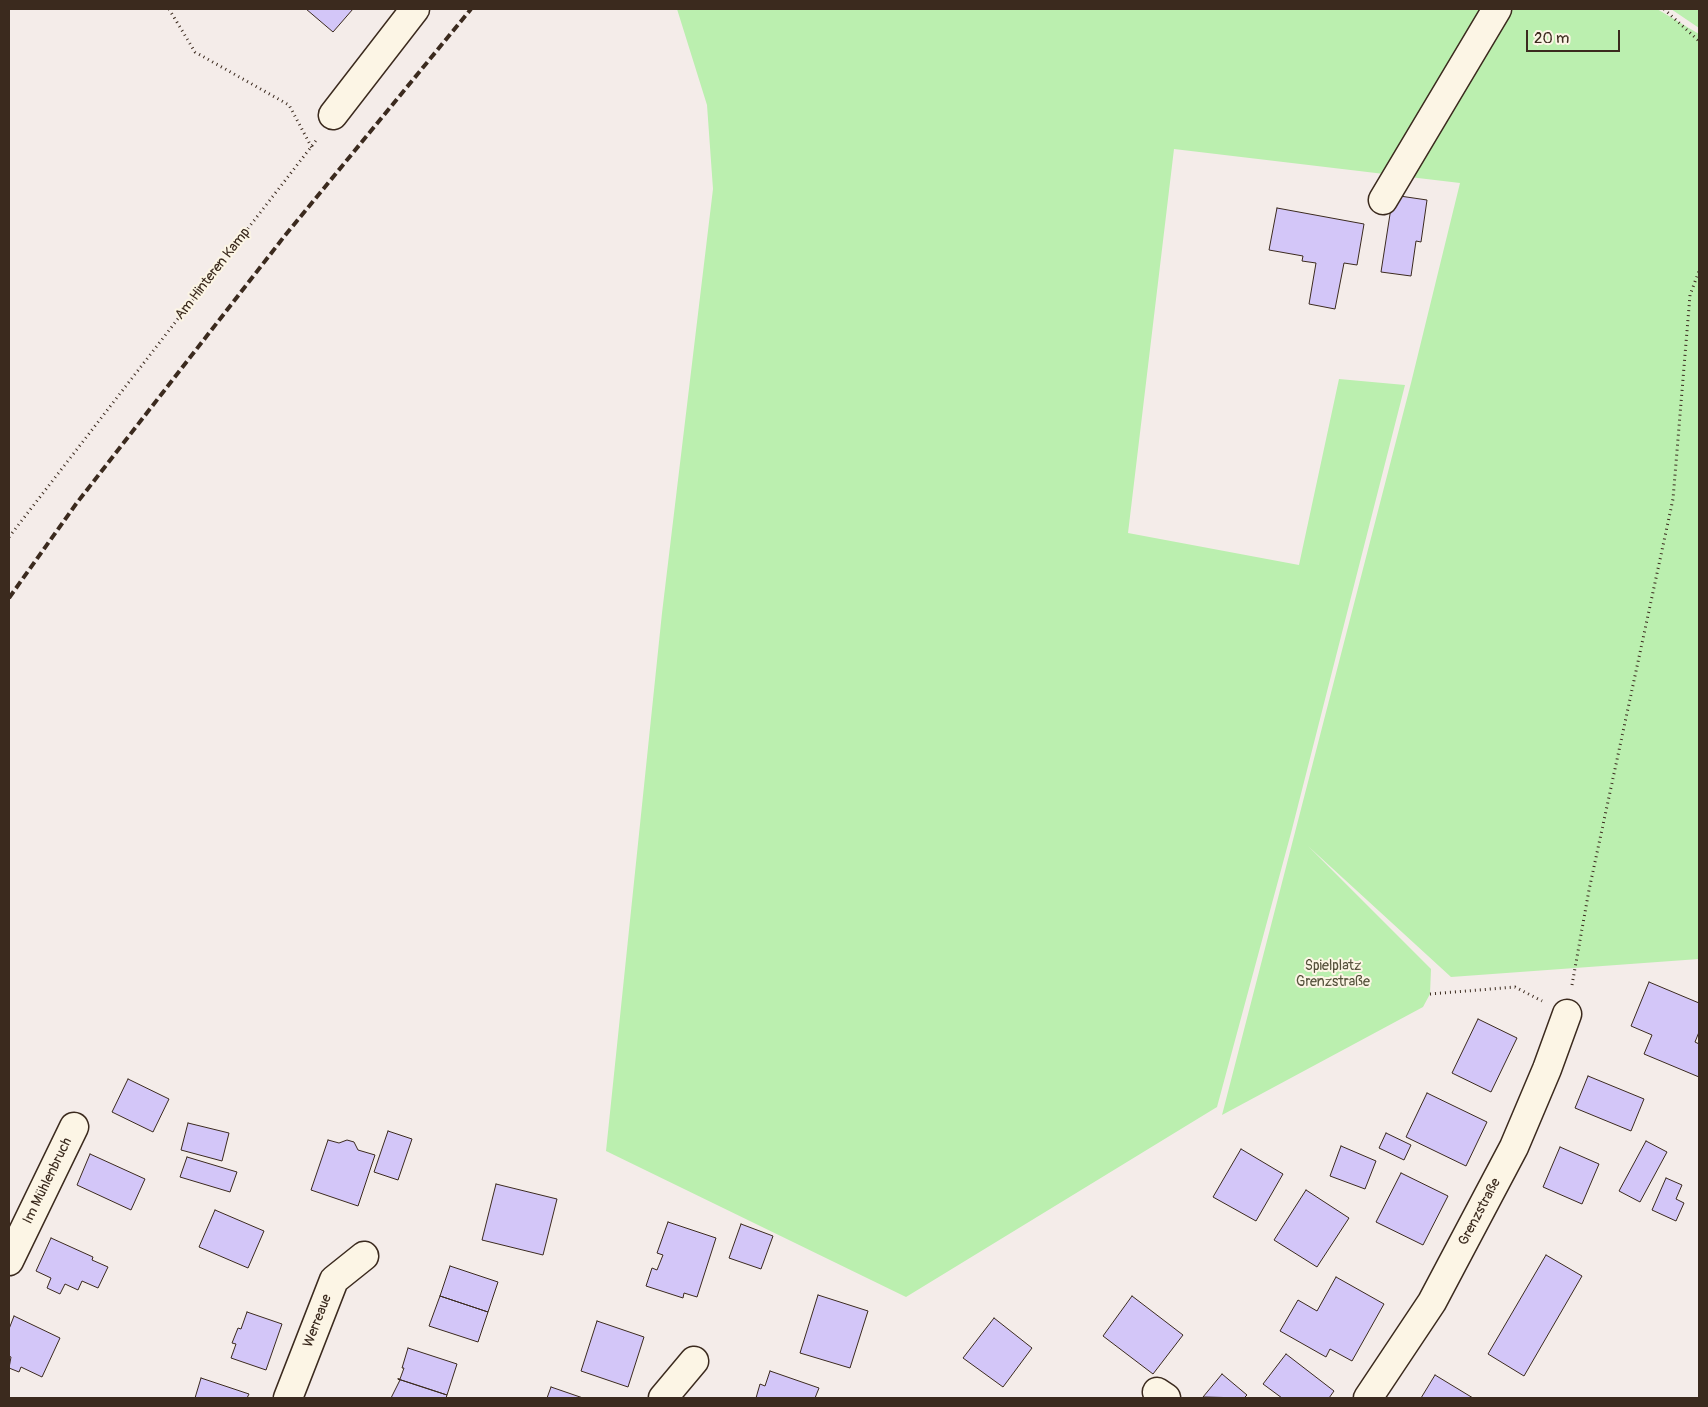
<!DOCTYPE html>
<meta charset="utf-8">
<style>
body{margin:0}
#map{position:relative;width:1708px;height:1407px;overflow:hidden;background:#f4ece9;font-family:Pangolin,sans-serif}
canvas{display:block}
.frame{position:absolute;inset:0;border:10px solid #3b2a1e;pointer-events:none}
.scale{position:absolute;left:1526px;top:30px;width:94px;height:22px;box-sizing:border-box;border:2px solid #3b2a1e;border-top:0;padding-left:6px;font-size:15px;line-height:18px;white-space:nowrap;color:#3b2a1e;-webkit-text-stroke:4px #fcf5e5;paint-order:stroke}
</style>
<div id="map">
<canvas width="1708" height="1407"></canvas>
<div class="frame"></div>
<div class="scale">20 m</div>
</div>
<script>
const context = document.querySelector('canvas').getContext('2d');
context.lineJoin = 'round';
function fill(path, color) { context.fillStyle = color; context.fill(path, 'evenodd'); }
const poly = rows => new Path2D(rows.map(r => 'M' + r).join(''));
function stroke(path, color, width, dash) { context.strokeStyle = color; context.lineWidth = width; context.lineCap = dash ? 'butt' : 'round'; context.setLineDash(dash || []); context.stroke(path); }
function drawText(font, color, halo, rows, align = 'center') {
  context.font = font + ' Pangolin,sans-serif'; context.lineWidth = 4; context.setLineDash([]); context.textBaseline = 'middle'; context.strokeStyle = halo; context.fillStyle = color; for (const [text, x, y, turn = 0] of rows) {
    context.save(); context.translate(x, y); context.rotate((+turn || 0) * Math.PI / 180); context.textAlign = isNaN(turn) ? turn : align; if (halo) context.strokeText(text, 0, 0); context.fillText(text, 0, 0); context.restore();
  }
}
fill(poly([
 [677,9,1657,9,1699,34,1699,959,1451,977,1308,846,1431,969,1430,994,1423,1007,1222,1115,1411,383,1460,183,1174,149,1128,533,1299,565,1339,379,1405,385,1291,833,1217,1107,906,1297,606,1151,662,613,713,189,707,105],
 [1671,9,1699,9,1699,28]
]), '#bbefaf');
const building = poly([
 [306,9,353,9,333,32,306,9],
 [1393,195,1427,200,1421,242,1416,241,1411,276,1381,272,1393,195],
 [1277,208,1364,224,1357,265,1344,263,1335,309,1309,304,1316,263,1302,261,1303,256,1269,250,1277,208],
 [1649,982,1699,1003,1699,1032,1695,1042,1699,1044,1699,1077,1644,1054,1652,1035,1631,1026,1649,982],
 [1478,1019,1517,1038,1491,1092,1452,1073,1478,1019],
 [1588,1076,1644,1099,1631,1131,1575,1108,1588,1076],
 [128,1079,169,1099,153,1132,112,1112,128,1079],
 [1427,1093,1487,1122,1466,1166,1406,1137,1427,1093],
 [188,1123,229,1133,222,1161,181,1150,188,1123],
 [388,1131,412,1139,398,1180,374,1172,388,1131],
 [1386,1133,1411,1145,1404,1160,1379,1148,1386,1133],
 [328,1140,339,1143,347,1140,354,1142,358,1150,375,1155,358,1206,311,1190,328,1140],
 [1646,1141,1667,1152,1640,1202,1619,1191,1646,1141],
 [1341,1146,1376,1161,1365,1189,1330,1176,1341,1146],
 [1560,1147,1599,1164,1582,1204,1543,1187,1560,1147],
 [1241,1149,1283,1174,1256,1221,1213,1197,1241,1149],
 [90,1154,145,1179,131,1210,77,1185,90,1154],
 [187,1157,237,1172,230,1192,180,1177,187,1157],
 [1401,1173,1448,1196,1423,1245,1376,1222,1401,1173],
 [1666,1178,1682,1185,1676,1199,1684,1203,1676,1221,1652,1210,1666,1178],
 [496,1184,557,1199,543,1255,482,1240,496,1184],
 [1306,1190,1349,1218,1317,1267,1274,1240,1306,1190],
 [215,1210,264,1231,248,1268,199,1247,215,1210],
 [668,1222,716,1238,697,1297,684,1293,683,1298,646,1286,652,1268,657,1270,663,1255,657,1253,668,1222],
 [741,1224,773,1236,761,1269,729,1258,741,1224],
 [51,1238,93,1257,92,1260,108,1267,98,1288,82,1281,78,1290,65,1284,60,1294,47,1288,51,1278,36,1271,51,1238],
 [1546,1255,1582,1276,1524,1376,1488,1354,1546,1255],
 [450,1266,498,1282,488,1312,440,1296,450,1266],
 [1336,1277,1384,1304,1352,1361,1330,1349,1326,1357,1280,1331,1298,1300,1317,1311,1336,1277],
 [818,1295,868,1311,850,1368,800,1353,818,1295],
 [440,1296,488,1312,478,1342,429,1326,440,1296],
 [1132,1296,1183,1335,1153,1374,1103,1336,1132,1296],
 [247,1312,282,1324,266,1370,231,1358,236,1344,232,1343,238,1328,241,1329,247,1312],
 [14,1316,60,1338,42,1377,21,1367,19,1372,9,1368,11,1357,9,1356,9,1329,14,1316],
 [994,1318,1032,1348,1003,1387,963,1358,994,1318],
 [597,1321,644,1337,628,1387,581,1371,597,1321],
 [408,1348,457,1364,447,1395,398,1379,400,1379,404,1368,402,1368,408,1348],
 [1286,1354,1334,1391,1329,1398,1282,1398,1263,1384,1286,1354],
 [770,1371,819,1388,815,1398,756,1398,760,1384,765,1386,770,1371],
 [1222,1374,1247,1395,1244,1398,1203,1397,1222,1374],
 [1435,1375,1473,1398,1421,1398,1435,1375],
 [201,1378,249,1394,247,1398,195,1398,201,1378],
 [398,1379,447,1395,446,1398,391,1398,400,1380,398,1379],
 [551,1387,583,1398,547,1398,551,1387]
]);
fill(building, '#d3c6f8');
stroke(building, '#3b2a1e', 1);
const minor = poly([
 [333,115,415,9],
 [1383,200,1497,9],
 [9,1261,74,1127],
 [1157,1392,1166,1398],
 [288,1398,334,1280,364,1256],
 [663,1398,694,1361],
 [1368,1398,1432,1302,1514,1147,1547,1069,1567,1014]
]);
stroke(minor, '#3b2a1e', 31);
stroke(poly([
 [169,9,195,52,289,105,312,148],
 [1664,9,1699,41],
 [9,537,318,138],
 [1572,985,1589,890,1673,499,1690,295,1699,271],
 [1430,994,1515,987,1542,1001]
]), '#3b2a1e', 3, [1, 4]);
stroke(minor, '#fcf5e5', 28);
stroke(poly([
 [9,598,76,504,283,238,471,9]
]), '#3b2a1e', 4, [8, 4]);
drawText('14px', '#3b2a1e', '#fcf5e5', [
 ["Am Hinteren Kamp",213,274,-52],
 ["Im Mühlenbruch",48,1181,-64],
 ["Grenzstraße",1480,1212,-62],
 ["Werreaue",318,1321,-69]
]);
drawText('14px', '#55513b', '#fcf5e5', [
 ["Spielplatz",1333,966],
 ["Grenzstraße",1333,982]
]);
</script>
